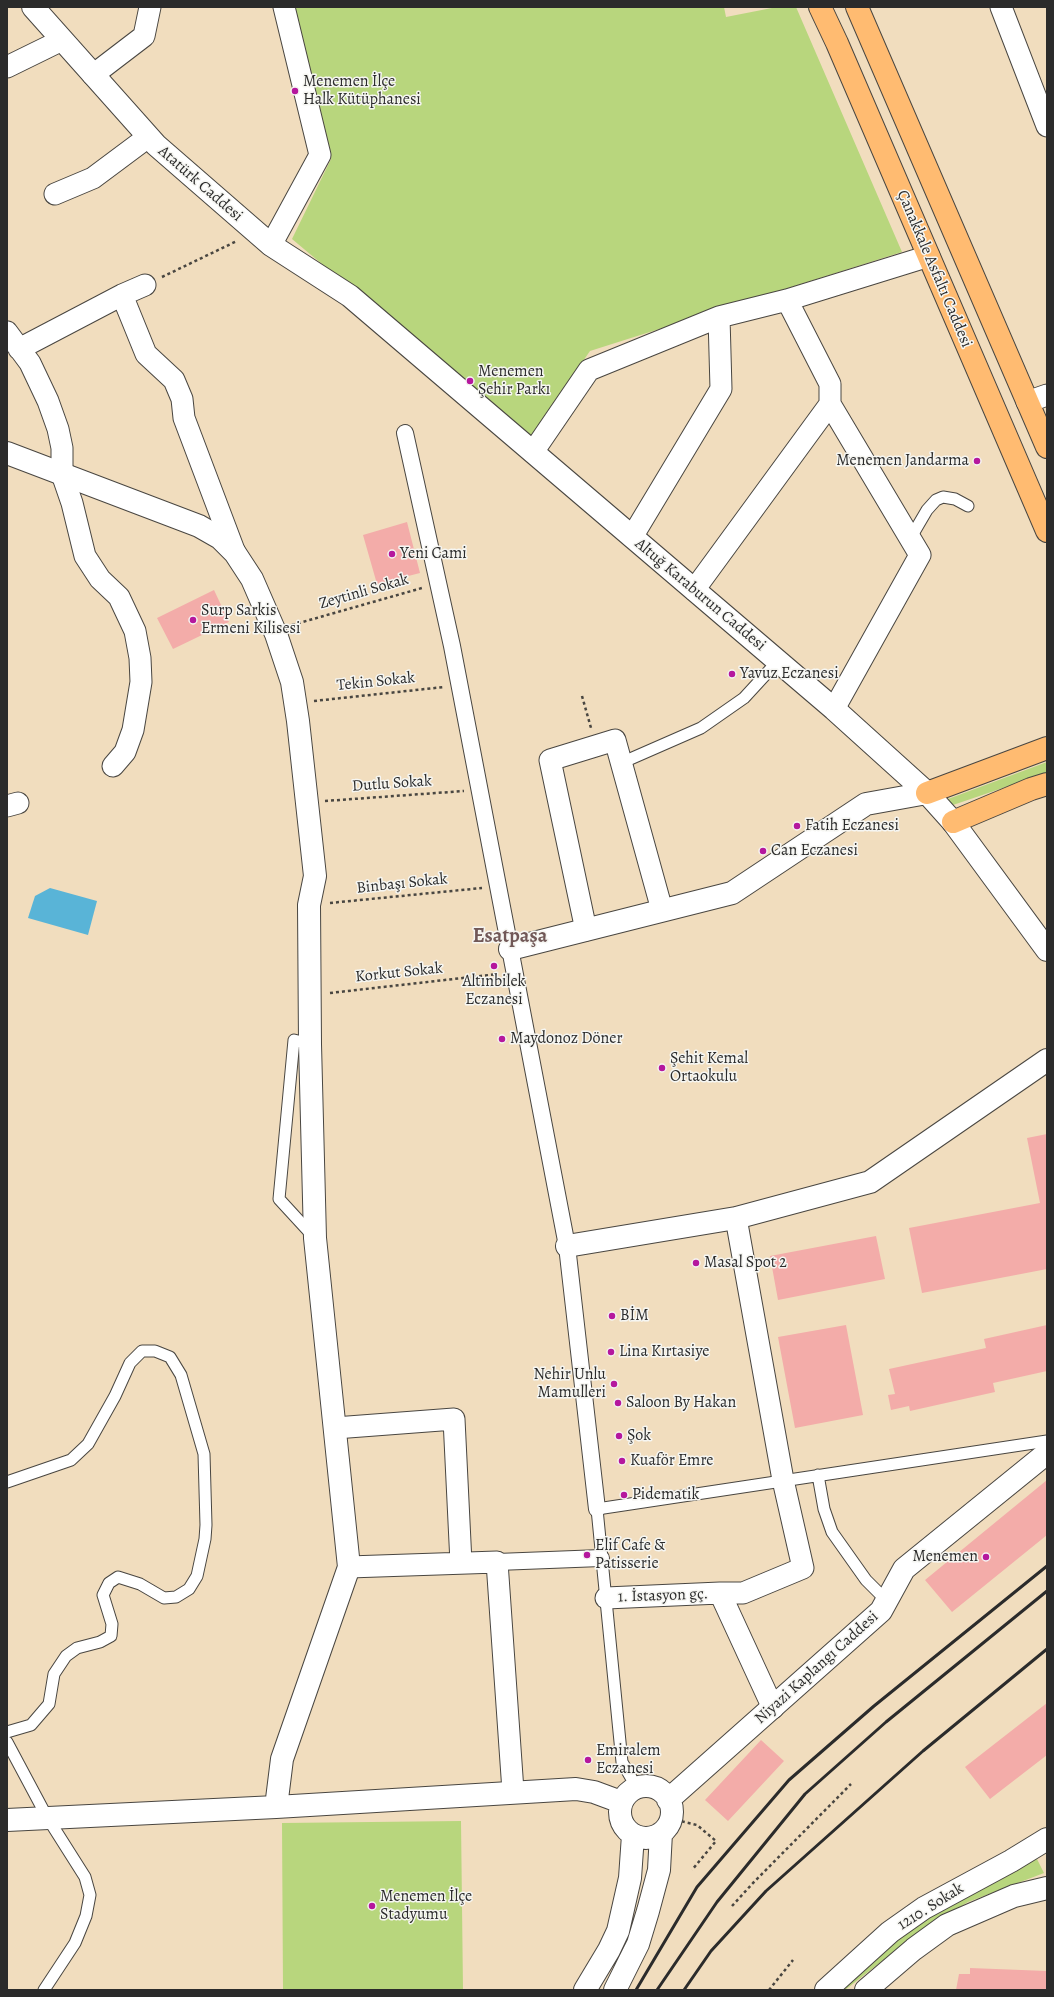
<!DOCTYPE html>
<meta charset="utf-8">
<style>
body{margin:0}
#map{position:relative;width:1054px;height:1997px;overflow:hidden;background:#f1ddbe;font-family:Alegreya,serif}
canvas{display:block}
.frame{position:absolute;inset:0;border:8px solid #2b2b2b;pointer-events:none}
</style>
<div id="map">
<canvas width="1054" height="1997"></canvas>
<div class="frame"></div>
</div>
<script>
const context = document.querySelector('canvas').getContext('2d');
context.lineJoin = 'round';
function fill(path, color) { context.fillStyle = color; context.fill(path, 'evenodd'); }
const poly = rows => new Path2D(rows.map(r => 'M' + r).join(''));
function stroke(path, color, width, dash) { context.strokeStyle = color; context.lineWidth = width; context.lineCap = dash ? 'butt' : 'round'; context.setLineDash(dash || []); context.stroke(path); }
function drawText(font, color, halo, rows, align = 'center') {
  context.font = font + ' Alegreya,serif'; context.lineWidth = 3; context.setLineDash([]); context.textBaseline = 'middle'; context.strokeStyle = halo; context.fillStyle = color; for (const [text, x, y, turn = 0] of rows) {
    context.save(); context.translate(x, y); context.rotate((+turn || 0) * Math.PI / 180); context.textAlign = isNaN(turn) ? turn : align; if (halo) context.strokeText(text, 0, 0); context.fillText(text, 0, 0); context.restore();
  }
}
fill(poly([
 [291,7,724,7,726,17,777,7,796,7,902,252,590,351,530,438,292,239,331,159],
 [1047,762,1047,773,953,805,948,799],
 [461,1821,463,1990,283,1990,282,1823],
 [1037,1859,1044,1873,968,1902,918,1933,845,1990,838,1990,907,1930,979,1889]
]), '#b8d67d');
fill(poly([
 [50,888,97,901,88,935,28,918,35,896]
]), '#59b4d7');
fill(poly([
 [407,522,420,573,377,584,363,535],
 [214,590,229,622,173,649,157,618],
 [1047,1134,1047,1269,922,1293,909,1228,1040,1203,1027,1138],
 [876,1236,885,1279,778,1300,770,1256],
 [846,1325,863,1415,795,1428,778,1337],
 [1047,1325,1047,1371,993,1383,995,1392,910,1411,909,1406,891,1410,888,1395,895,1394,889,1369,986,1348,984,1339],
 [1047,1480,1047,1535,952,1612,925,1580],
 [1047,1703,1047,1755,990,1799,965,1767],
 [761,1740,784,1761,728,1821,705,1800],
 [970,1968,1047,1971,1047,1990,956,1990,959,1974,970,1974]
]), '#f3aca9');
const service = poly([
 [910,539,927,510,936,500,943,497,955,499,968,506],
 [621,763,701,728,744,698,778,661],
 [310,1044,294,1040,279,1199,313,1236],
 [818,1475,824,1509,832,1532,866,1580,887,1601],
 [7,1482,71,1460,88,1444,115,1396,130,1363,142,1351,155,1351,170,1357,181,1375,204,1454,206,1525,205,1539,197,1576,189,1589,176,1597,164,1598,140,1584,118,1577,109,1583,103,1595,112,1624,111,1636,100,1642,77,1648,66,1656,54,1674,49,1704,31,1725,7,1732],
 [7,1742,47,1817,85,1877,90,1895,86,1916,75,1943,44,1990],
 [637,1788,622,1762,597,1509,1047,1441]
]);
const pedestrian = poly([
 [405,433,452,646,567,1246,597,1509],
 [497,1562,601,1558]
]);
const minor = poly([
 [1001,7,1047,126],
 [7,67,62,40],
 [93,75,144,36,150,7],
 [55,194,93,178,148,137],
 [271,245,320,155,284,7],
 [122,295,146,354,174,380,182,399,184,418,235,553],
 [7,332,30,363,48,401,58,429,62,448,62,474,72,503,85,556,100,579,119,597,135,631,140,658,141,682,133,730,125,752,113,766],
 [19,349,122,295,145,285],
 [1027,402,1047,395],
 [830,404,920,555,834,709],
 [533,452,589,370,719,317,787,300,929,256],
 [632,537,721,389,719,317],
 [694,590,830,404,830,384,787,300],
 [7,806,18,803],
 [586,930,550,760,615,740,662,910],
 [736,1218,783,1480,803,1568,743,1593,720,1593,773,1708],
 [335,1428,454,1419,461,1563],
 [349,1567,497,1562,513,1791],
 [606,1598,720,1593]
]);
const tertiary = poly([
 [33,7,156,145,271,245,350,296,834,709,927,793,953,822,1047,950],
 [7,453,199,526,220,538,235,553,252,579,276,634,292,682,298,721,315,876,309,905,310,1044,315,1238,349,1567,282,1759,276,1807],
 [510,949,732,893,866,804,927,793],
 [567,1246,736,1218,870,1182,1047,1060],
 '620 1812a26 26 0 1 1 52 0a26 26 0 1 1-52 0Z',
 [668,1800,881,1611,904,1569,1047,1453],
 [7,1820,276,1807,576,1789,594,1792,621,1802],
 [585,1990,609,1950,618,1931,630,1878,633,1835],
 [615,1990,638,1944,648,1911,659,1870,661,1833],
 [826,1990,890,1932,924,1908,1011,1861,1047,1839],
 [866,1990,914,1949,947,1925,1014,1896,1047,1888]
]);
const trunk = poly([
 [820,7,837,43,1047,531],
 [857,7,1047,447],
 [927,793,1047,748],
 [953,822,1031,789,1047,784]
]);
stroke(service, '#494641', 13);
stroke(pedestrian, '#494641', 18);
stroke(minor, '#494641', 23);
stroke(tertiary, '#494641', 24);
stroke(trunk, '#494641', 24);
stroke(poly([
 [162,277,237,241],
 [292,625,422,588],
 [582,696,591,728],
 [314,701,444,687],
 [325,801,464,791],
 [330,903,482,888],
 [330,993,498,974],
 [676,1820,697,1825,716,1841,692,1870],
 [732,1906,753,1883,851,1784],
 [769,1990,793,1960]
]), '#494641', 2.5, [3, 3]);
stroke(service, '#fff', 11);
stroke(pedestrian, '#fff', 16);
stroke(minor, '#fff', 21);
stroke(tertiary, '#fff', 22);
stroke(trunk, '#ffbb71', 22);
stroke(poly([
 [636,1990,697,1887,789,1780,874,1706,1047,1566],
 [657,1990,717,1902,805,1794,886,1722,1047,1591],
 [684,1990,711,1951,766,1891,923,1751,1047,1649]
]), '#2b2b2b', 3);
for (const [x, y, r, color] of [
 [295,91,4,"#b5179e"],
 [470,381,4,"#b5179e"],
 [977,461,4,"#b5179e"],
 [392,554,4,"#b5179e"],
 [193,620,4,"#b5179e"],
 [732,674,4,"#b5179e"],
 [797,826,4,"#b5179e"],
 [763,851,4,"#b5179e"],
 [494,966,4,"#b5179e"],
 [502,1039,4,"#b5179e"],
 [662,1068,4,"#b5179e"],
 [696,1263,4,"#b5179e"],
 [612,1316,4,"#b5179e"],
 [611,1352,4,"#b5179e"],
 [614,1384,4,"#b5179e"],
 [618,1403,4,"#b5179e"],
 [619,1436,4,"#b5179e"],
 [622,1461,4,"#b5179e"],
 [624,1495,4,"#b5179e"],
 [587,1555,4,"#b5179e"],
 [986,1557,4,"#b5179e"],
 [588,1760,4,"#b5179e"],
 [372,1906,4,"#b5179e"]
]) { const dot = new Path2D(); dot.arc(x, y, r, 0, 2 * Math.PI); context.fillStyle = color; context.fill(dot); stroke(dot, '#f6f6f2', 1.5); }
drawText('16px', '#2b2b2b', '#f6f6f2', [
 ["Menemen İlçe",303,82],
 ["Halk Kütüphanesi",303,100],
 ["Menemen",478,372],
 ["Şehir Parkı",478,390],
 ["Menemen Jandarma",969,461,"right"],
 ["Yeni Cami",400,554],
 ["Surp Sarkis",201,611],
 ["Ermeni Kilisesi",201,629],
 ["Yavuz Eczanesi",740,674],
 ["Fatih Eczanesi",805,826],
 ["Can Eczanesi",771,851],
 ["Altınbilek",494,982,"center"],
 ["Eczanesi",494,1000,"center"],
 ["Maydonoz Döner",510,1039],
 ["Şehit Kemal",670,1059],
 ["Ortaokulu",670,1077],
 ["Masal Spot 2",704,1263],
 ["BİM",620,1316],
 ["Lina Kırtasiye",619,1352],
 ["Nehir Unlu",606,1375,"right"],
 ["Mamulleri",606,1393,"right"],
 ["Saloon By Hakan",626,1403],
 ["Şok",627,1436],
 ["Kuaför Emre",630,1461],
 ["Pidematik",632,1495],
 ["Elif Cafe &",595,1546],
 ["Patisserie",595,1564],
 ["Menemen",978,1557,"right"],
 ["Emiralem",596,1751],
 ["Eczanesi",596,1769],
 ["Menemen İlçe",380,1897],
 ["Stadyumu",380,1915]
], 'left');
drawText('16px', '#2b2b2b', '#f6f6f2', [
 ["Atatürk Caddesi",200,184,41],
 ["Çanakkale Asfaltı Caddesi",934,269,67],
 ["Zeytinli Sokak",364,592,-16],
 ["Altuğ Karaburun Caddesi",700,595,40],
 ["Tekin Sokak",376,682,-6],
 ["Dutlu Sokak",392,784,-4],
 ["Binbaşı Sokak",402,884,-6],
 ["Korkut Sokak",399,973,-6],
 ["1. İstasyon gç.",663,1596,-2],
 ["Niyazi Kaplangı Caddesi",817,1668,-42],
 ["1210. Sokak",931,1907,-32]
]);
drawText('bold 20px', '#715857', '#f6f6f2', [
 ["Esatpaşa",510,937]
]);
</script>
